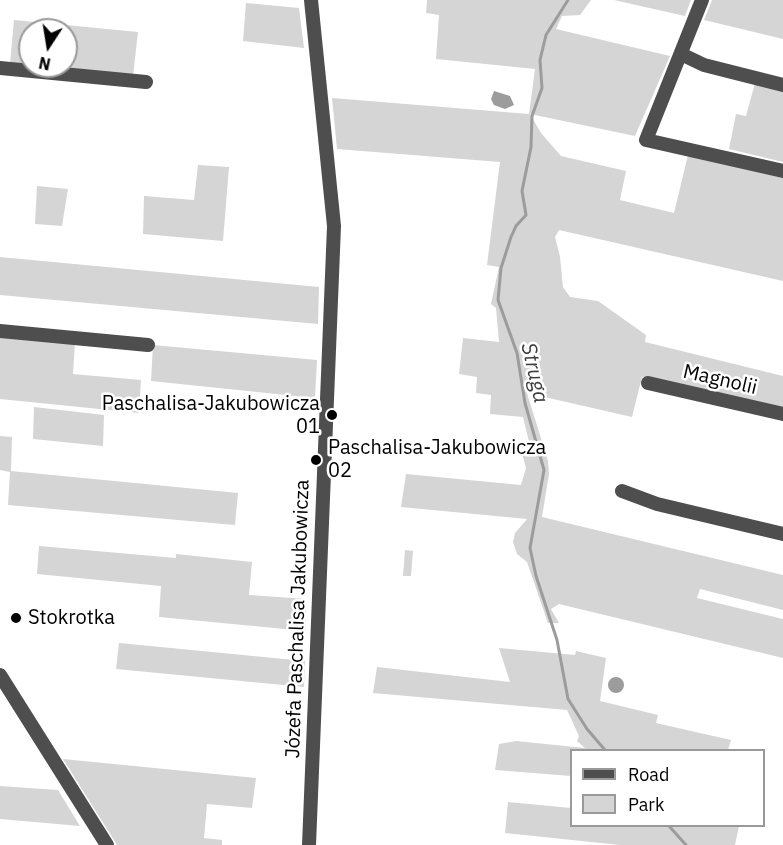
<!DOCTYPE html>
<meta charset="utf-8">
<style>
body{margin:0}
#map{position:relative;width:783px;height:845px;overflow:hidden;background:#fff;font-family:"IBM Plex Sans",sans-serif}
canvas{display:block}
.legend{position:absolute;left:570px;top:749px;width:195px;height:78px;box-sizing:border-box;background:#fff;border:2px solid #999;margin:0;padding:8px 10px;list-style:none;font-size:18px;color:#000}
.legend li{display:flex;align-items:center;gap:12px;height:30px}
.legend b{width:30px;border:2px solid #999}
.north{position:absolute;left:18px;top:18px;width:60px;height:60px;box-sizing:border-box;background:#fff;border:2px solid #999;border-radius:50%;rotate:192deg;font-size:16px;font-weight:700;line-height:24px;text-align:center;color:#000}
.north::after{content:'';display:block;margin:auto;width:21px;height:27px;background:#000;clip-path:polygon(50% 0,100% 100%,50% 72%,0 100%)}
</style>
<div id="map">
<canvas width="783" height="845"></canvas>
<ul class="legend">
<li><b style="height:8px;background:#4e4e4e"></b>Road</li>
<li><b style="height:16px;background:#d5d5d5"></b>Park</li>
</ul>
<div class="north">N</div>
</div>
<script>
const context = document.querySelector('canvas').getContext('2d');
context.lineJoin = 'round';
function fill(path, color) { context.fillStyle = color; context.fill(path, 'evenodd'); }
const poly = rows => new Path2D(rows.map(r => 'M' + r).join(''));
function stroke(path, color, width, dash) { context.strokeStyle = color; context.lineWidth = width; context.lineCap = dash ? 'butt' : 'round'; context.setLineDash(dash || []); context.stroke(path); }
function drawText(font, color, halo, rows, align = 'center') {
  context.font = font + ' "IBM Plex Sans",sans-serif'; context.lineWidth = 5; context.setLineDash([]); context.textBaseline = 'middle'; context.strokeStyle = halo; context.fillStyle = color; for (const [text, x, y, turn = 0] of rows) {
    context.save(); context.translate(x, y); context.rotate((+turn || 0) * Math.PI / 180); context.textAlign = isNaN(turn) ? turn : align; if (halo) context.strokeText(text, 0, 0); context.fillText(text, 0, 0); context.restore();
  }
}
fill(poly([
 [427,0,591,0,580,15,562,16,556,29,670,56,635,136,530,114,541,133,561,156,626,171,620,200,674,213,688,155,783,178,783,281,559,230,555,237,560,257,563,287,570,297,598,301,646,335,645,342,783,376,783,410,642,377,632,417,527,393,548,461,549,474,542,517,783,575,783,610,700,589,697,598,783,619,783,658,559,604,551,609,559,623,548,623,527,562,517,554,513,542,515,533,527,519,401,507,406,474,521,485,526,468,521,450,531,450,523,417,490,414,491,395,476,393,477,377,459,374,463,338,499,342,496,308,491,304,499,267,487,265,500,162,337,149,332,98,529,114,535,69,436,59,439,15,426,13],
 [614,0,691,0,685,16],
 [712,0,783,0,783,39,704,20],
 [246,3,299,8,304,48,243,41],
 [14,20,138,32,133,76,10,64],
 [30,30,66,30,66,66,30,66],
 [755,83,783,89,783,162,729,149,736,114,746,116],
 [198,165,229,167,223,241,143,234,144,196,194,200],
 [37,186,68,189,62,226,35,224],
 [0,257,319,287,318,324,0,295],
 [0,336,75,342,73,374,141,380,139,413,0,399],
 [153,345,317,360,315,398,151,381],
 [34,407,104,415,103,446,33,439],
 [0,436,12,437,11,471,238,493,235,525,8,505,10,472,0,470],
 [39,546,176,558,176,554,252,562,249,595,306,599,306,631,159,617,161,586,37,574],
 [405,550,413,551,411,576,403,576],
 [119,643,305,661,304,687,116,669],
 [499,648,575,655,576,651,606,658,600,701,658,715,656,723,731,740,728,750,572,750,571,776,495,770,499,744,516,741,585,748,577,741,579,736,567,710,373,693,377,667,510,682],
 [63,759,256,778,252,808,207,804,204,838,222,840,222,845,117,845],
 [0,786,58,790,80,826,0,819],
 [508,802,571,808,572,826,739,826,735,845,620,845,505,833]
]), '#d5d5d5');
fill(poly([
 [494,91,510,96,514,105,505,109,494,105,491,99],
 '608 685a8 8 0 1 1 16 0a8 8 0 1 1-16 0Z'
]), '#9c9c9c');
stroke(poly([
 [568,0,546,35,540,60,542,88,532,116,531,147,522,191,526,215,516,226,511,237,501,268,498,300,517,353,525,403,544,470,530,548,536,576,557,640,568,699,587,729,605,750],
 [669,826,686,845]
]), '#9c9c9c', 3);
stroke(poly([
 [702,0,646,140,783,171],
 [681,54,704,65,783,85],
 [0,68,146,82],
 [0,331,148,345],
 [648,383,783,414],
 [622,491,657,504,783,534],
 [0,675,107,845],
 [309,845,334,226,311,0]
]), '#4e4e4e', 14);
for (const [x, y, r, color] of [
 [332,415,6,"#000"],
 [316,460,6,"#000"],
 [16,618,6,"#000"]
]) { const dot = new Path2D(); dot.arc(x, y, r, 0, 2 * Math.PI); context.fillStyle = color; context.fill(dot); stroke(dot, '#fff', 2); }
drawText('20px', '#000', '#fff', [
 ["Magnolii",720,380,13],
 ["Józefa Paschalisa Jakubowicza",298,619,-88]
]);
drawText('20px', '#000', '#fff', [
 ["Paschalisa-Jakubowicza",320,404,"right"],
 ["01",320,427,"right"],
 ["Paschalisa-Jakubowicza",328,448],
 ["02",328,471],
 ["Stokrotka",28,618]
], 'left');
drawText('italic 21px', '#3d3d3d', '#fff', [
 ["Struga",534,373,77]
]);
</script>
